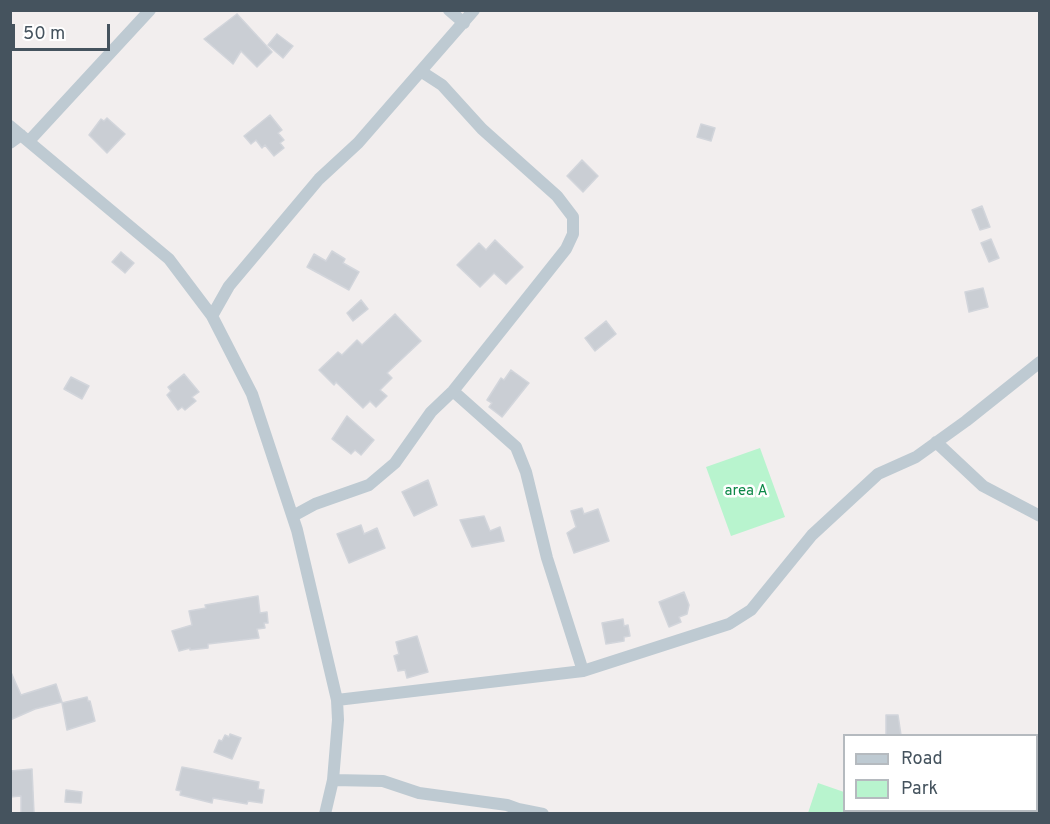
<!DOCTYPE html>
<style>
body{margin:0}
#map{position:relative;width:1050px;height:824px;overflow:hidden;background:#f2eeee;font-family:Overpass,sans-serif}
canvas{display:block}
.frame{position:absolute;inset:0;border:12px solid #45535e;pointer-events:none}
.legend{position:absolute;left:843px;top:734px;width:195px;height:78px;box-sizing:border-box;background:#fff;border:2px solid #b5babf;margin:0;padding:8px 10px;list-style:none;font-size:18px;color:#45535e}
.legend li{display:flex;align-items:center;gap:12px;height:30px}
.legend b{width:30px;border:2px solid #b5babf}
.scale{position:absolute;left:12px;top:24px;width:98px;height:27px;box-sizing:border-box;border:3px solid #45535e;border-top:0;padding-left:8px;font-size:18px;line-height:21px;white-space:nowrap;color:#45535e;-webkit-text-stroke:4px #fff;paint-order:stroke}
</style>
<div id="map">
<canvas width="1050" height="824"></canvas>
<div class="frame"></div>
<ul class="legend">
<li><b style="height:8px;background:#becad2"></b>Road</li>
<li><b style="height:16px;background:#b8f4ce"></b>Park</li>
</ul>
<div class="scale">50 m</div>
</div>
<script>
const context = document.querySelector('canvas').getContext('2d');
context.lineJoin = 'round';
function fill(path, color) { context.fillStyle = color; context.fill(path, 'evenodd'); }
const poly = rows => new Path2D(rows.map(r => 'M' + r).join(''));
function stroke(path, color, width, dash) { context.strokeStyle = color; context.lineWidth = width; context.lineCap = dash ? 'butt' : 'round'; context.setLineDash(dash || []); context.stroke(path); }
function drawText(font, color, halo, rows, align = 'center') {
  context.font = font + ' Overpass,sans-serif'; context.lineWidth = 5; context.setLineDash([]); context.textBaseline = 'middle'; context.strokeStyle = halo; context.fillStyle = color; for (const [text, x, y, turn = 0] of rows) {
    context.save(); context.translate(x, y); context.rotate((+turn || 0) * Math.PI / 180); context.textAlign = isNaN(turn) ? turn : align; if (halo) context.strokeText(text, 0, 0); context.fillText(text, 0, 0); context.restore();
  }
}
fill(poly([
 [760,448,785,517,731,536,706,467],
 [818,783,844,792,844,810,873,811,872,813,808,813]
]), '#b8f4ce');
const building = poly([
 [237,14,272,52,257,67,241,51,233,64,204,39,237,14],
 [277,34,293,46,283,58,268,45,277,34],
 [270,115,282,130,278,133,284,140,280,143,284,148,274,156,265,145,262,148,256,140,251,144,244,136,270,115],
 [107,118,125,134,107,153,89,135,101,119,104,121,107,118],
 [701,124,715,128,711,141,697,137,701,124],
 [582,160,598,176,583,192,567,176,582,160],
 [982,206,990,227,980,230,972,210,982,206],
 [991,239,999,258,989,262,981,243,991,239],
 [495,240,523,267,506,284,494,273,480,287,457,265,479,243,486,250,495,240],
 [332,251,345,259,343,263,359,272,349,290,307,267,314,254,326,261,332,251],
 [121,252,134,263,125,273,112,262,121,252],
 [983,288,988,307,969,312,965,292,983,288],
 [361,300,368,309,353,321,347,313,361,300],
 [395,314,421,341,387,373,392,378,380,390,387,396,376,407,370,401,363,408,336,382,334,385,319,370,338,352,342,355,357,340,362,345,395,314],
 [606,321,616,334,595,351,585,338,606,321],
 [511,370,529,383,502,417,489,407,492,403,487,400,501,378,504,380,511,370],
 [184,374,199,392,192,397,196,401,185,410,182,407,178,410,167,395,171,391,168,387,184,374],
 [71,377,89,386,82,399,64,389,71,377],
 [347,416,374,440,361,455,355,450,351,454,332,439,347,416],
 [428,480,437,505,414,516,402,492,428,480],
 [582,508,584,514,598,509,609,541,574,553,567,533,576,527,571,511,582,508],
 [484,516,490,531,500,527,504,541,472,547,460,520,484,516],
 [361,525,364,534,377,528,385,548,349,563,337,534,361,525],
 [684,592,689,605,687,614,679,617,681,622,669,627,659,602,684,592],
 [258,596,260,613,267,612,268,623,264,623,265,628,257,629,259,638,208,644,208,648,190,650,190,648,179,651,172,631,192,625,189,611,206,608,205,605,258,596],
 [623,619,624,626,628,625,630,636,624,637,624,641,606,644,602,623,623,619],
 [417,636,428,672,407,678,405,670,398,671,394,656,399,654,396,642,417,636],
 [10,670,21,695,56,684,62,702,35,709,10,720,10,670],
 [87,697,88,701,90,701,95,721,67,730,62,703,87,697],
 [886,715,898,715,901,735,886,735,886,715],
 [230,734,241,738,232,759,214,752,219,740,222,741,225,735,229,737,230,734],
 [182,767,259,782,258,789,264,790,262,803,248,801,247,804,213,798,212,803,180,795,181,791,176,790,182,767],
 [32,769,34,813,21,813,21,796,10,797,10,771,32,769],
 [66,790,82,792,81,803,65,802,66,790]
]);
fill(building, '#caced4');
stroke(building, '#d2d5db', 1.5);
stroke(poly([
 [449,10,464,23],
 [10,126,169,259,212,316,252,394,297,530,337,700,338,720,333,780,325,814],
 [29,141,150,10],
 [10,143,21,135],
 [212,316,229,286,319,179,358,143,474,10],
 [453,391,516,447,526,472,547,558,583,671],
 [936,442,983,486,1040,516],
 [293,516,315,504,369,485,395,463,431,412,453,391,566,249,573,234,573,217,557,196,482,129,442,85,422,72],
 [337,700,583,671,729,624,751,610,812,535,878,474,916,457,966,421,1040,362],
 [333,780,383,781,419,793,507,805,518,809,519,814],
 [518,809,543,814]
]), '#becad2', 12);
drawText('15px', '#0d8848', '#fff', [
 ["area A",746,492]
]);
</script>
